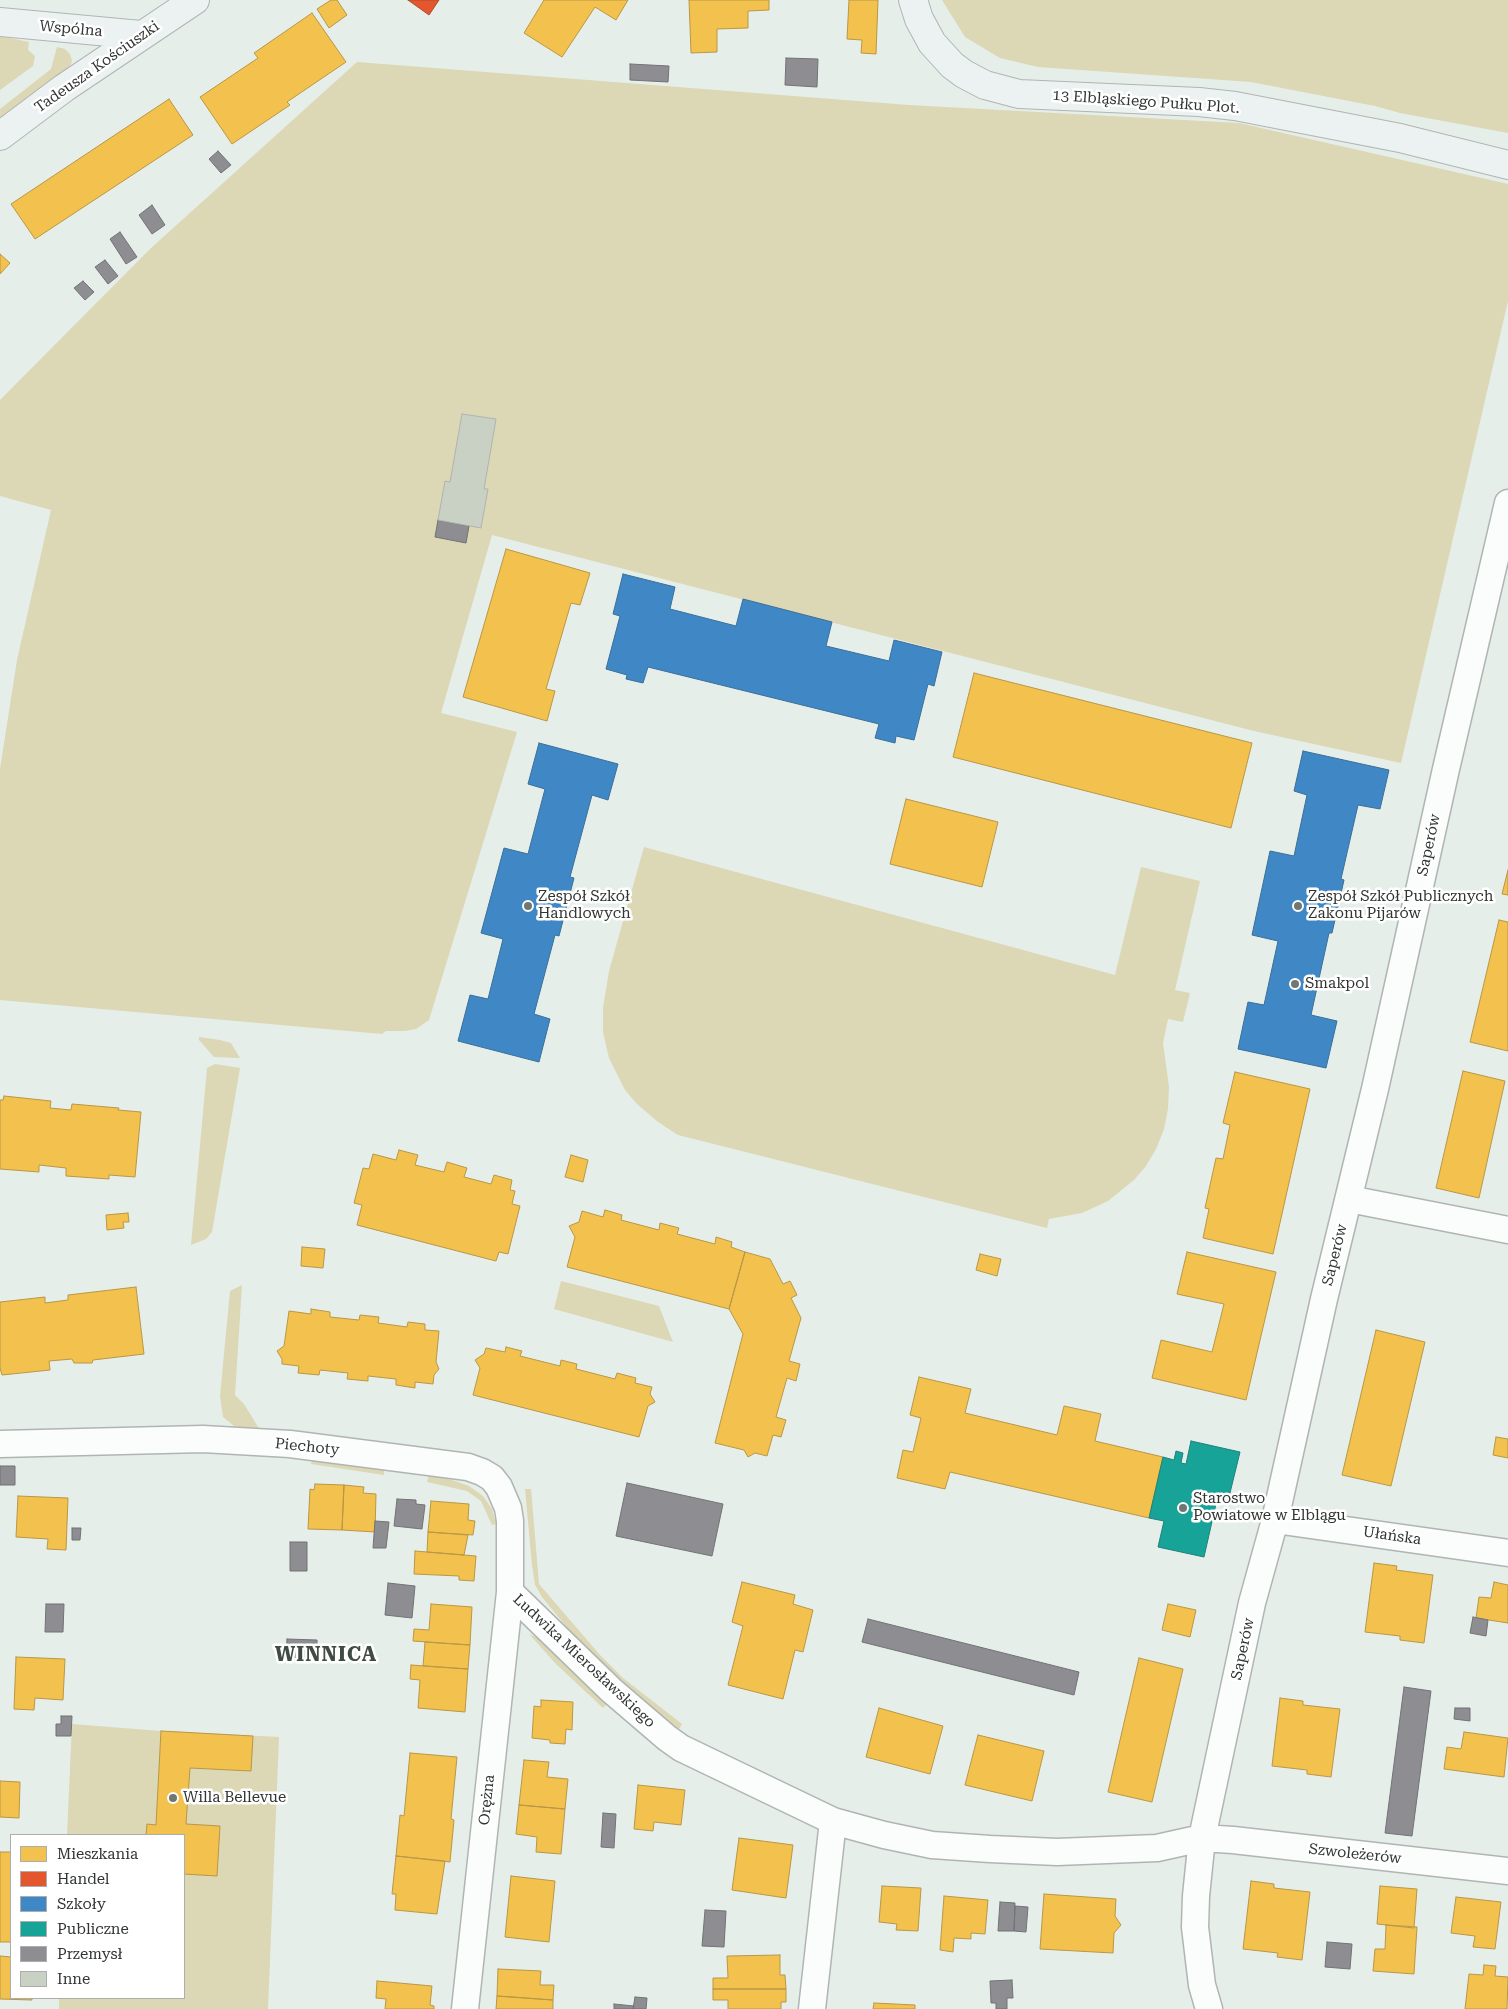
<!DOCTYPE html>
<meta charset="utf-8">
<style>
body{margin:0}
#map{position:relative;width:1508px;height:2009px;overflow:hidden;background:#e6eeea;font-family:"Roboto Serif",serif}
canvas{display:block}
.legend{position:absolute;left:10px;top:1834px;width:175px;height:165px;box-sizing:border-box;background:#fff;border:1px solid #acaead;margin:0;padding:6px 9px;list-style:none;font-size:15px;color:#303532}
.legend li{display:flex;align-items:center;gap:10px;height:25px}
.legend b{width:25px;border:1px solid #acaead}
</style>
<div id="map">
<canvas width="1508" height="2009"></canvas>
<ul class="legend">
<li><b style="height:14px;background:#f2c14e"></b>Mieszkania</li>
<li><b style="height:14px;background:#e4572e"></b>Handel</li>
<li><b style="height:14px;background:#3f88c5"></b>Szkoły</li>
<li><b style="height:14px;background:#17a398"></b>Publiczne</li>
<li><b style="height:14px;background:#8d8d92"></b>Przemysł</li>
<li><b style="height:14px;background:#c9d1c4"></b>Inne</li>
</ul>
</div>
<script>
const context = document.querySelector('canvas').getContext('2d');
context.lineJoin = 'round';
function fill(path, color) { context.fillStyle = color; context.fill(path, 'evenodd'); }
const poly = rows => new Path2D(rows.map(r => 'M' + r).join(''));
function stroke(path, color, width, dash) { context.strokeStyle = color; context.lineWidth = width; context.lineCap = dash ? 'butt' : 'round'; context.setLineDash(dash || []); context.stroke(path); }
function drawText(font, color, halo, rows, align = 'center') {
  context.font = font + ' "Roboto Serif",serif'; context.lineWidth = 5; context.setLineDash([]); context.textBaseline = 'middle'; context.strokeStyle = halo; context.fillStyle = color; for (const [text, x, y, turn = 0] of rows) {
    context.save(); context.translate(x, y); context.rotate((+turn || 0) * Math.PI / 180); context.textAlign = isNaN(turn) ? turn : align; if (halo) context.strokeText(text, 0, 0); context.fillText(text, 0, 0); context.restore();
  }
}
fill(poly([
 [942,0,1508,0,1508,133,1400,113,1375,106,1251,82,1038,67,1000,58,965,37],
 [0,36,29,42,28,50,35,56,33,66,0,90],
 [57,47,65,49,70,54,72,61,70,67,0,121,0,109,51,69],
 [357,62,909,105,1239,123,1508,184,1508,301,1401,763,1254,731,492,535,441,713,517,732,429,1020,416,1029,405,1031,386,1031,382,1034,0,1000,0,769,17,660,51,510,0,496,0,400,150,249],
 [644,847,1115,975,1141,867,1200,881,1175,990,1190,993,1183,1022,1168,1019,1163,1043,1169,1087,1168,1109,1164,1129,1156,1149,1146,1166,1134,1180,1108,1201,1082,1213,1049,1219,1047,1228,678,1135,658,1122,637,1104,625,1090,609,1058,603,1032,603,1008,609,971],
 [199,1037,220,1040,231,1043,240,1058,214,1057,199,1040],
 [215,1064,240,1068,212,1232,206,1239,191,1245,207,1068],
 [561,1281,659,1306,673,1342,554,1309],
 [242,1285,235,1395,244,1404,260,1430,244,1429,234,1426,223,1417,220,1396,230,1291],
 [313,1458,384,1469,384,1475,311,1464],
 [429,1475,452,1480,469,1486,483,1496,492,1509,496,1524,492,1525,481,1501,467,1491,427,1482],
 [525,1489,531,1489,539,1584,600,1655,623,1678,682,1724,679,1729,655,1712,621,1684,579,1642,542,1597,535,1585,532,1565],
 [529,1634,540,1639,607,1704,603,1708,556,1664],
 [72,1724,161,1731,279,1737,268,2009,59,2009,59,1998,184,1998,184,1835,67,1835]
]), '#dcd7b5');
const homes = poly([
 [331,0,337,0,347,15,329,28,317,9,331,0],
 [544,0,628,0,616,20,595,7,562,57,524,33,544,0],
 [689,0,769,0,769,10,748,11,748,28,717,29,717,52,691,53,689,0],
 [849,0,878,0,876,54,861,53,862,40,847,39,849,0],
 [312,13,346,62,287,102,290,105,232,144,200,97,258,58,254,53,312,13],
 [169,99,193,135,35,239,11,204,169,99],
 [0,254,10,263,0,274,0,254],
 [506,549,590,573,580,605,571,603,546,689,555,691,547,721,463,697,506,549],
 [974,673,1252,743,1231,828,953,757,974,673],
 [906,799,998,822,982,887,890,864,906,799],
 [1508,870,1508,895,1502,894,1508,870],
 [1499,920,1508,922,1508,1051,1470,1042,1499,920],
 [1463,1071,1505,1081,1479,1198,1436,1188,1463,1071],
 [1235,1072,1310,1089,1273,1254,1203,1238,1209,1209,1205,1208,1216,1158,1223,1159,1230,1125,1223,1123,1235,1072],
 [4,1096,51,1101,50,1108,71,1110,72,1104,119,1108,118,1110,141,1112,135,1177,109,1175,109,1179,66,1176,66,1168,39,1165,39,1172,0,1169,0,1100,3,1100,4,1096],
 [399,1150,418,1155,415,1165,444,1172,447,1162,467,1168,464,1177,491,1184,494,1175,512,1180,510,1190,515,1191,512,1204,520,1206,508,1254,499,1252,496,1261,357,1225,362,1205,354,1203,363,1168,369,1169,373,1154,396,1160,399,1150],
 [571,1155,588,1160,583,1182,565,1177,571,1155],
 [605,1210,622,1215,621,1220,659,1230,660,1223,679,1228,677,1234,715,1244,716,1237,732,1242,731,1247,745,1252,729,1309,567,1267,575,1237,569,1226,579,1222,582,1211,603,1217,605,1210],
 [128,1213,129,1222,123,1222,124,1228,107,1230,106,1215,128,1213],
 [302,1247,325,1249,323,1268,301,1266,302,1247],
 [745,1252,770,1259,783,1284,790,1281,797,1295,791,1298,801,1318,789,1361,800,1364,796,1381,787,1378,776,1417,786,1420,781,1437,773,1435,767,1456,755,1453,748,1457,744,1450,715,1443,743,1334,729,1309,745,1252],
 [1187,1252,1276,1272,1246,1400,1152,1378,1161,1340,1212,1352,1224,1304,1177,1294,1187,1252],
 [980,1254,1001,1259,997,1276,976,1270,980,1254],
 [136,1287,144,1354,93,1360,92,1363,74,1363,72,1359,49,1361,50,1370,2,1375,0,1368,0,1302,45,1297,45,1303,68,1300,68,1295,136,1287],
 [311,1309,330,1312,330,1317,359,1320,360,1315,379,1317,378,1323,407,1327,408,1322,425,1324,425,1330,439,1331,436,1362,439,1369,434,1375,433,1384,415,1382,415,1388,396,1385,396,1379,368,1376,368,1381,347,1379,348,1373,320,1370,319,1375,298,1373,299,1366,282,1364,282,1359,277,1351,284,1346,289,1311,311,1314,311,1309],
 [1376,1330,1425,1342,1391,1486,1342,1475,1376,1330],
 [506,1347,522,1351,520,1356,560,1366,561,1360,577,1364,576,1369,615,1379,617,1373,636,1378,635,1383,652,1387,650,1394,655,1402,648,1406,639,1437,473,1395,480,1368,475,1360,484,1354,486,1348,505,1352,506,1347],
 [919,1377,971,1389,965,1413,1057,1435,1064,1406,1101,1414,1095,1441,1163,1457,1149,1518,950,1472,945,1489,897,1478,903,1450,913,1452,921,1418,910,1415,919,1377],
 [1496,1437,1508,1439,1508,1458,1493,1455,1496,1437],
 [315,1484,344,1485,342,1530,308,1529,310,1489,314,1490,315,1484],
 [344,1485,364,1487,363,1493,376,1494,375,1532,342,1530,344,1485],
 [18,1496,68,1498,66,1550,47,1549,48,1539,16,1537,18,1496],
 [431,1501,469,1504,468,1520,475,1521,473,1535,428,1532,431,1501],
 [428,1532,468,1535,464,1555,427,1552,428,1532],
 [415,1551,476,1556,474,1581,459,1580,459,1576,414,1574,415,1551],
 [1374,1563,1397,1566,1396,1570,1433,1575,1424,1643,1400,1640,1400,1636,1365,1632,1374,1563],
 [742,1582,795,1595,793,1604,813,1610,803,1652,795,1650,783,1699,728,1685,743,1626,732,1622,742,1582],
 [1494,1582,1508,1585,1508,1623,1476,1618,1479,1597,1491,1598,1494,1582],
 [431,1604,472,1607,470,1645,413,1641,414,1629,429,1630,431,1604],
 [1168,1604,1196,1610,1190,1637,1162,1630,1168,1604],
 [425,1642,470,1645,468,1669,423,1666,425,1642],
 [16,1657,65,1659,63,1700,35,1698,34,1710,14,1709,16,1657],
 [1139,1658,1183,1669,1152,1802,1108,1792,1139,1658],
 [411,1665,468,1669,465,1712,418,1708,420,1680,410,1679,411,1665],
 [1280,1698,1303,1701,1303,1705,1340,1709,1331,1777,1307,1774,1307,1770,1272,1766,1280,1698],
 [541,1700,573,1702,572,1730,566,1729,565,1744,550,1743,550,1740,532,1738,534,1706,541,1707,541,1700],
 [879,1708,943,1726,930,1774,866,1757,879,1708],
 [161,1731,253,1736,251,1771,190,1768,186,1824,220,1826,217,1876,184,1874,184,1835,146,1835,147,1824,156,1825,161,1731],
 [1464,1732,1508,1738,1504,1777,1444,1769,1447,1747,1461,1749,1464,1732],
 [978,1735,1044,1751,1032,1801,965,1785,978,1735],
 [410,1753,457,1757,451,1819,454,1820,450,1862,396,1856,400,1815,404,1816,410,1753],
 [524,1760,549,1762,547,1777,568,1779,565,1809,519,1805,524,1760],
 [0,1781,20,1782,19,1818,0,1817,0,1781],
 [638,1785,685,1790,681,1825,654,1822,653,1831,634,1829,638,1785],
 [519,1805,565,1809,561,1854,536,1852,537,1837,516,1834,519,1805],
 [739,1838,793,1845,786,1898,732,1890,739,1838],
 [0,1852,11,1852,11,1942,0,1942,0,1852],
 [396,1856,445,1861,437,1914,395,1910,396,1894,392,1894,396,1856],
 [511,1876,555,1881,549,1942,505,1937,511,1876],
 [1251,1881,1274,1884,1274,1888,1310,1892,1302,1960,1277,1957,1278,1953,1243,1949,1251,1881],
 [882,1886,921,1888,918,1931,896,1930,897,1924,879,1922,882,1886],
 [1380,1886,1417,1889,1414,1928,1377,1924,1380,1886],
 [1044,1894,1116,1899,1115,1916,1121,1925,1114,1933,1113,1953,1040,1949,1044,1894],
 [944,1896,988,1900,985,1934,971,1933,971,1939,954,1938,953,1952,940,1950,944,1896],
 [1456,1897,1501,1902,1495,1949,1473,1947,1475,1936,1451,1933,1456,1897],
 [1386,1925,1417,1927,1414,1974,1373,1971,1375,1949,1385,1949,1386,1925],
 [780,1955,780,1975,785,1975,786,1989,713,1989,713,1978,728,1978,727,1956,780,1955],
 [0,1956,11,1957,11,1998,32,1998,32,2000,0,1999,0,1956],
 [1484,1965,1496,1966,1495,1976,1508,1977,1507,2009,1465,2009,1469,1974,1483,1975,1484,1965],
 [498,1969,541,1971,540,1985,554,1985,553,2000,497,1996,498,1969],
 [377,1981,432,1986,430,2005,434,2006,434,2009,385,2009,386,1999,376,1998,377,1981],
 [713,1989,786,1989,786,2002,781,2002,781,2009,728,2009,728,2000,713,2000,713,1989],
 [497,1996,553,2000,553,2009,496,2009,497,1996],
 [874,2003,915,2005,915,2009,873,2009,874,2003]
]);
fill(homes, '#f2c14e');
stroke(homes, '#b89746', 1);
const shops = poly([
 [408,0,439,0,429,15,408,0]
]);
fill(shops, '#e4572e');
stroke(shops, '#ae4d2f', 1);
const schools = poly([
 [623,574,675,587,670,609,736,626,743,599,832,622,826,646,889,661,894,640,942,652,934,686,928,684,914,740,896,736,895,743,875,738,879,724,648,667,643,683,626,679,627,675,606,669,620,616,613,614,623,574],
 [539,743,618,764,608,800,592,795,570,877,574,878,559,936,555,935,534,1014,550,1019,539,1062,458,1041,470,995,488,999,503,939,481,933,504,848,528,854,545,789,528,784,539,743],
 [1303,751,1389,770,1380,809,1358,805,1341,879,1344,880,1332,933,1329,933,1311,1015,1337,1021,1326,1068,1238,1049,1248,1002,1264,1005,1278,941,1252,935,1270,851,1294,856,1307,795,1294,791,1303,751]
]);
fill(schools, '#3f88c5');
stroke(schools, '#3a6f99', 1);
const public = poly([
 [1191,1441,1240,1452,1229,1497,1218,1495,1204,1557,1158,1547,1164,1521,1149,1518,1163,1457,1174,1460,1176,1451,1183,1453,1181,1463,1186,1464,1191,1441]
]);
fill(public, '#17a398');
stroke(public, '#1e8279', 1);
const industry = poly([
 [786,58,818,59,817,87,785,85,786,58],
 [630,64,669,66,668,82,630,80,630,64],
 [218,151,231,165,221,173,209,159,218,151],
 [152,205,165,225,152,234,139,215,152,205],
 [120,232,137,257,126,264,110,239,120,232],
 [105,260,118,276,108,284,95,267,105,260],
 [83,281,94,292,85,300,74,288,83,281],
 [438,520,469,526,466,543,435,537,438,520],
 [0,1466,15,1466,15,1485,0,1485,0,1466],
 [627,1483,723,1504,712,1556,616,1536,627,1483],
 [397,1499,416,1500,416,1504,425,1505,422,1529,394,1526,397,1499],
 [375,1521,389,1522,386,1548,373,1548,375,1521],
 [72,1528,81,1528,80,1540,72,1540,72,1528],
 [290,1542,307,1542,307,1571,290,1571,290,1542],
 [388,1583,415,1586,412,1618,385,1615,388,1583],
 [46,1604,64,1604,63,1632,45,1632,46,1604],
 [1473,1617,1488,1620,1486,1636,1470,1633,1473,1617],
 [868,1619,1079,1672,1074,1695,862,1642,868,1619],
 [287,1639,317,1640,317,1658,286,1657,287,1639],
 [1404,1687,1431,1691,1412,1836,1385,1833,1404,1687],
 [1455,1708,1470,1708,1470,1721,1454,1719,1455,1708],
 [61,1716,72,1716,71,1736,56,1736,56,1724,61,1724,61,1716],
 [603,1813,616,1814,614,1848,601,1847,603,1813],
 [1000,1902,1015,1903,1014,1931,998,1931,1000,1902],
 [1015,1906,1028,1907,1026,1932,1014,1931,1015,1906],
 [705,1910,726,1911,724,1947,702,1946,705,1910],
 [1327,1942,1352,1944,1350,1969,1325,1967,1327,1942],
 [1012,1980,1013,1998,1007,1998,1007,2009,996,2009,996,2003,991,2003,990,1981,1012,1980],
 [635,1997,647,1998,646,2009,633,2009,635,1997],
 [614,2004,634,2006,633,2009,614,2009,614,2004]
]);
fill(industry, '#8d8d92');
stroke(industry, '#717375', 1);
const building = poly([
 [462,414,496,419,484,489,488,489,481,528,438,520,445,481,450,482,462,414]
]);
fill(building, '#c9d1c4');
stroke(building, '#b0b4b0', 1);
const street = poly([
 [1349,1199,1508,1230],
 [0,1444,203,1439,290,1444,468,1467,482,1472,492,1478,499,1487,508,1508,510,1521,510,1592,465,2009],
 [1275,1520,1508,1553],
 [510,1592,611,1690,667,1738,681,1748,833,1821,884,1835,932,1845,990,1849,1057,1852,1157,1848,1202,1838,1233,1840,1508,1871],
 [812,2009,833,1821],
 [1209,2009,1202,1985,1195,1927,1196,1896,1202,1838,1252,1603,1275,1520,1324,1299,1375,1089,1446,769,1508,503]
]);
const secondary = poly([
 [913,0,919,19,932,43,952,65,964,74,985,85,1019,94,1199,102,1235,106,1400,138,1508,165],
 [0,22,141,35],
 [0,136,64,88,195,0]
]);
stroke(street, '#b0b5b2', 29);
stroke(secondary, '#b0b5b2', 30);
stroke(street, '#fbfcfc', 26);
stroke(secondary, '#ecf1f1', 28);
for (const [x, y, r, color] of [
 [528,906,5,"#707672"],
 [1298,906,5,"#707672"],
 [1295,984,5,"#707672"],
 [1183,1508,5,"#707672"],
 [173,1798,5,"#707672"]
]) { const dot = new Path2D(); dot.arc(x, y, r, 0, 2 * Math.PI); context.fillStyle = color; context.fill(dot); stroke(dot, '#fff', 2); }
drawText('15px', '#303532', '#fff', [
 ["Wspólna",71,29,5],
 ["Tadeusza Kościuszki",97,67,-35],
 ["13 Elbląskiego Pułku Plot.",1146,102,4],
 ["Saperów",1429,845,-78],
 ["Saperów",1335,1255,-76],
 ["Piechoty",307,1447,6],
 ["Ułańska",1392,1536,8],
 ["Saperów",1243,1649,-78],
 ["Ludwika Mierosławskiego",584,1661,43],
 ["Orężna",487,1800,-84],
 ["Szwoleżerów",1355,1854,6]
]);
drawText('15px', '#303532', '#fff', [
 ["Zespół Szkół",538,897],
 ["Handlowych",538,914],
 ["Zespół Szkół Publicznych",1308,897],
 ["Zakonu Pijarów",1308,914],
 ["Smakpol",1305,984],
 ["Starostwo",1193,1499],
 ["Powiatowe w Elblągu",1193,1516],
 ["Willa Bellevue",183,1798]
], 'left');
context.letterSpacing = '1px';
drawText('bold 20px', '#404b44', '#fff', [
 ["WINNICA",326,1655]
]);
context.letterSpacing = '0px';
</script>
